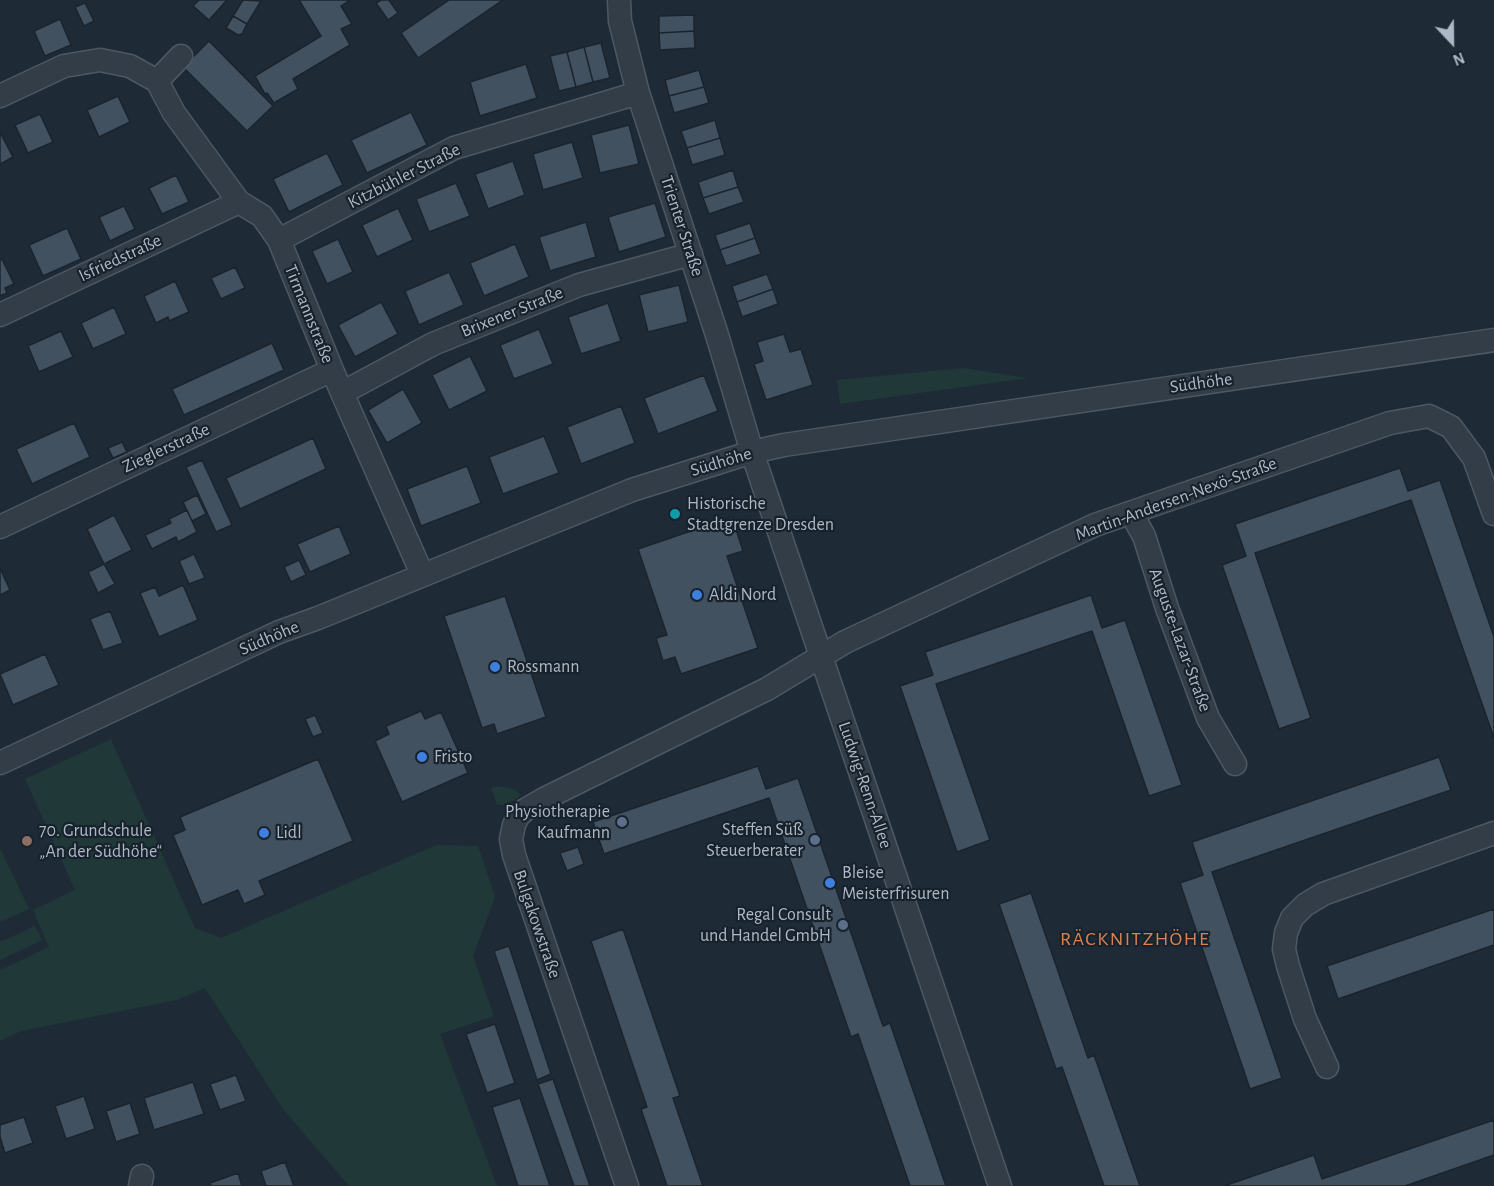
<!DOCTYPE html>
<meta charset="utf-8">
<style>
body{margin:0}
#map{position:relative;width:1494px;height:1186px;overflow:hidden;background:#1e2b37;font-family:"Alegreya Sans",sans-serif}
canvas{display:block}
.north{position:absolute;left:1422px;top:12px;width:60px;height:60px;-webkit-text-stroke:4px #18222c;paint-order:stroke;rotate:158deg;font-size:16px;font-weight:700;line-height:24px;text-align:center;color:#acb8c5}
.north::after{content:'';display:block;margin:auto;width:21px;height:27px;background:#acb8c5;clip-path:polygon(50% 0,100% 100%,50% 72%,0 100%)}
</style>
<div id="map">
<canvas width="1494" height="1186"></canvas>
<div class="north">N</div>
</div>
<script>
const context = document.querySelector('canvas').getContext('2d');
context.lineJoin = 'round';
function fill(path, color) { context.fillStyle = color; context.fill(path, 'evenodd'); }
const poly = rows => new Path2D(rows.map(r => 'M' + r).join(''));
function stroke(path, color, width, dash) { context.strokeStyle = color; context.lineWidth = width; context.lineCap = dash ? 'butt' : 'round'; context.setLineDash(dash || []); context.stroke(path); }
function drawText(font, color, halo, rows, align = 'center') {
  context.font = font + ' "Alegreya Sans",sans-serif'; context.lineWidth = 4.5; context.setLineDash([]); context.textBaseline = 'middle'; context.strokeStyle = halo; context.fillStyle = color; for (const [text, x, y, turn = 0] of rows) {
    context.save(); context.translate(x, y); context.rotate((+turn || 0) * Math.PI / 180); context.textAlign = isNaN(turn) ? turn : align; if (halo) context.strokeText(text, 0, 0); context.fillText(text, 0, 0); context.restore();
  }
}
fill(poly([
 [963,368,1028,378,840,404,837,380],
 [111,739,195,928,221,938,436,845,478,846,495,897,473,956,494,1016,440,1034,497,1186,349,1186,283,1109,205,988,177,1000,21,1031,0,1041,0,970,49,947,33,910,75,890,25,779],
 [498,786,514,789,520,794,518,798,504,805,497,805,491,788],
 [0,848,29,909,0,922],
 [35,926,42,940,0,960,0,942]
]), '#203838');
const building = poly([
 [199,0,227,0,209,20,193,6,199,0],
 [243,0,261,1,247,24,233,16,243,0],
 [299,0,350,0,341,6,352,24,341,29,350,45,293,79,298,89,274,103,267,93,265,94,255,76,321,36,299,0],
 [381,0,389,0,398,13,388,20,376,3,381,0],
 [449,0,503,0,418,58,401,33,449,0],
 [85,3,94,21,84,26,75,7,85,3],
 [694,15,694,31,659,33,659,16,694,15],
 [233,16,247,24,242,34,238,35,226,28,233,16],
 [60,19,71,45,45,56,34,31,60,19],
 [694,31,695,48,660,50,659,33,694,31],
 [209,41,273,106,247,131,183,67,209,41],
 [601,43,610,78,593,82,584,47,601,43],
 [584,47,593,82,576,87,567,52,584,47],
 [567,52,576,87,559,91,550,56,567,52],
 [526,64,537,98,480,116,470,82,526,64],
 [699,70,704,87,669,96,665,80,699,70],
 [704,87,709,103,674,113,669,96,704,87],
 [118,96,130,122,99,137,87,110,118,96],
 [411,112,427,145,367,173,351,140,411,112],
 [40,114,53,142,28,153,15,125,40,114],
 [715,120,720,138,687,148,681,131,715,120],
 [629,125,639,164,600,173,591,135,629,125],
 [0,132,13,157,0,164,0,132],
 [720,138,725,155,692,165,687,148,720,138],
 [572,142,583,178,543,190,533,154,572,142],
 [327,153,343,185,289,212,273,179,327,153],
 [513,161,525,195,488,209,475,174,513,161],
 [733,170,738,187,703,198,698,182,733,170],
 [176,175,189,202,162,214,149,188,176,175],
 [456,183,470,216,429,232,416,199,456,183],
 [738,187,744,202,709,214,703,198,738,187],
 [655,203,666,237,619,252,608,217,655,203],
 [124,206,135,229,110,241,99,217,124,206],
 [398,208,413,240,377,257,362,225,398,208],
 [586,222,596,257,550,271,539,237,586,222],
 [750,223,755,238,720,250,715,235,750,223],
 [67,228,81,259,43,276,29,245,67,228],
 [755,238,761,254,726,266,720,250,755,238],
 [338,239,353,272,327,284,312,251,338,239],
 [515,244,529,277,484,296,470,263,515,244],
 [2,259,14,284,5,288,7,293,0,296,0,260,2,259],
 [235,267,245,288,221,299,211,278,235,267],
 [449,272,464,305,419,325,405,291,449,272],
 [767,274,773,289,737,302,732,286,767,274],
 [175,281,189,312,169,321,168,317,156,323,144,296,175,281],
 [679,285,688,322,648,332,639,295,679,285],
 [773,289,778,304,742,317,737,302,773,289],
 [381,302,398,334,355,357,338,325,381,302],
 [608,303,621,341,581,354,568,317,608,303],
 [114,307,126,334,93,349,81,323,114,307],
 [539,329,553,364,514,379,500,345,539,329],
 [61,331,73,357,39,372,28,346,61,331],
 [784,334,790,352,801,349,813,385,766,400,754,364,763,361,757,342,784,334],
 [272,343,284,370,184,415,172,389,272,343],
 [470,356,487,391,449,410,432,375,470,356],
 [704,375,718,411,658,434,644,398,704,375],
 [403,389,422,423,387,443,368,410,403,389],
 [621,406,635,443,581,464,567,427,621,406],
 [74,423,90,457,32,484,16,449,74,423],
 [544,436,559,473,503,494,489,457,544,436],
 [313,438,326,469,240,509,226,478,313,438],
 [122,442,127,452,113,458,108,448,122,442],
 [202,460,232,525,216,532,186,467,202,460],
 [467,466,481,503,421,526,407,489,467,466],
 [1400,468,1408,491,1440,480,1494,637,1494,738,1411,500,1255,553,1311,718,1279,729,1222,565,1246,556,1235,524,1400,468],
 [197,495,206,514,192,521,183,502,197,495],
 [187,510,197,532,178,542,176,537,152,549,145,535,171,523,169,519,187,510],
 [114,515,132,550,104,564,87,529,114,515],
 [732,517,743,551,727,556,758,648,681,674,675,657,663,661,656,638,667,635,638,549,732,517],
 [339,526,351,554,310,572,297,544,339,526],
 [194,554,205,578,189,584,179,561,194,554],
 [299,560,306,575,291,582,284,567,299,560],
 [104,564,115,584,98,593,88,572,104,564],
 [0,568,10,590,0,595,0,568],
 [183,585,198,620,159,637,140,593,155,587,159,596,183,585],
 [1091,595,1102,628,1125,620,1182,785,1149,796,1092,631,936,684,990,840,957,852,900,686,933,675,925,652,1091,595],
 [505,596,546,717,497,734,494,724,482,728,444,616,505,596],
 [110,611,123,643,103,650,90,619,110,611],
 [45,654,59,685,13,705,0,674,45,654],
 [421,711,425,719,441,712,468,773,402,802,375,741,389,734,386,726,421,711],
 [315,715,323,733,313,737,305,719,315,715],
 [1439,757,1451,790,1212,872,1282,1078,1250,1089,1180,883,1203,875,1192,842,1439,757],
 [318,759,353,841,259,881,265,895,244,904,238,890,202,905,173,835,185,830,180,817,318,759],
 [758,766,766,789,798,778,883,1026,890,1023,946,1186,910,1186,858,1034,851,1037,769,798,604,854,593,822,758,766],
 [578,847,584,864,567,871,560,853,578,847],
 [1031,893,1088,1058,1094,1055,1140,1186,1104,1186,1062,1067,1056,1069,999,904,1031,893],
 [1494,909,1494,945,1338,999,1327,966,1494,909],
 [623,929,680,1096,673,1098,703,1186,667,1186,641,1109,647,1107,591,941,623,929],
 [509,946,551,1074,537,1080,494,951,509,946],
 [495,1024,515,1083,487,1093,466,1034,495,1024],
 [236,1075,246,1101,220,1110,210,1084,236,1075],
 [553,1079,590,1186,574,1186,538,1084,553,1079],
 [193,1082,204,1114,154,1130,144,1098,193,1082],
 [84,1096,95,1129,66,1139,55,1106,84,1096],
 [520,1098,550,1186,518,1186,492,1107,520,1098],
 [130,1103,140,1134,116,1142,106,1111,130,1103],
 [24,1117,33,1143,5,1153,0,1137,0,1125,24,1117],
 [1494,1120,1494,1155,1405,1186,1224,1186,1314,1155,1322,1179,1494,1120],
 [285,1162,294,1186,266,1186,261,1171,285,1162],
 [238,1173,242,1186,211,1186,210,1183,238,1173]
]);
fill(building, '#41515f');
stroke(building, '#1a242e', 1.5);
const minor = poly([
 [619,0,620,21,638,93,717,335,752,452,1000,1186],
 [157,81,174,113,239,202,262,216,279,240,332,370,422,574],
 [157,81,181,56],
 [0,96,64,66,100,60,130,66,157,81],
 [279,240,454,148,638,93],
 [0,315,239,202],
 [342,393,433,344,579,285,691,254],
 [1131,513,1144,536,1167,608,1208,718,1235,764],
 [0,527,332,370],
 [0,763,279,632,318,618,632,490,752,452,784,445,1494,340],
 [1327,1067,1305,1019,1288,966,1284,949,1286,933,1292,918,1305,905,1323,894,1494,833],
 [140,1186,142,1176],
 [627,1186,514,855,511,839,514,825,518,816,525,810,544,799,767,689,845,642,1095,525,1390,423,1429,416,1451,427,1474,458,1494,514]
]);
stroke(minor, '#4d5863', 25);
stroke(minor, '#323d48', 22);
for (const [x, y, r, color] of [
 [675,514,6,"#0f9aa8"],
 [697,595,6,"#3f7fe0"],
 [495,667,6,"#3f7fe0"],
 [422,757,6,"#3f7fe0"],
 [622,822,6,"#5c6f8a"],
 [264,833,6,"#3f7fe0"],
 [815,840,6,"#5c6f8a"],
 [27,841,6,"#8d6e63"],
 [830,883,6,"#3f7fe0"],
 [843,925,6,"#5c6f8a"]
]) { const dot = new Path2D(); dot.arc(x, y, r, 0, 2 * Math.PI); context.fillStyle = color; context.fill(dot); stroke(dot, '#18222c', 2); }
drawText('18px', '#acb8c5', '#18222c', [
 ["Kitzbühler Straße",404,176,-27],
 ["Trienter Straße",682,226,72],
 ["Isfriedstraße",120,258,-25],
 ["Brixener Straße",512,312,-22],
 ["Tirmannstraße",309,314,68],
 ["Südhöhe",1201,383,-8],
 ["Zieglerstraße",166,448,-25],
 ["Südhöhe",721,462,-17],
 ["Martin-Andersen-Nexö-Straße",1176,499,-20],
 ["Südhöhe",269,638,-23],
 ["Auguste-Lazar-Straße",1180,640,70],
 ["Ludwig-Renn-Allee",865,785,71],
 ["Bulgakowstraße",537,924,71]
]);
drawText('18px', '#acb8c5', '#18222c', [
 ["Historische",687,504],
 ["Stadtgrenze Dresden",687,525],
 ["Aldi Nord",709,595],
 ["Rossmann",507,667],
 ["Fristo",434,757],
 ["Physiotherapie",610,812,"right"],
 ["Kaufmann",610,833,"right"],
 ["Steffen Süß",803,830,"right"],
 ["Steuerberater",803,851,"right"],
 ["70. Grundschule",39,831],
 ["„An der Südhöhe“",39,852],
 ["Lidl",276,833],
 ["Bleise",842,873],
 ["Meisterfrisuren",842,894],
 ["Regal Consult",831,915,"right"],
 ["und Handel GmbH",831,936,"right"]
], 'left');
context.letterSpacing = '1.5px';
drawText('20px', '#d88254', '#18222c', [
 ["RÄCKNITZHÖHE",1135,939]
]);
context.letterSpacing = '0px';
</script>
